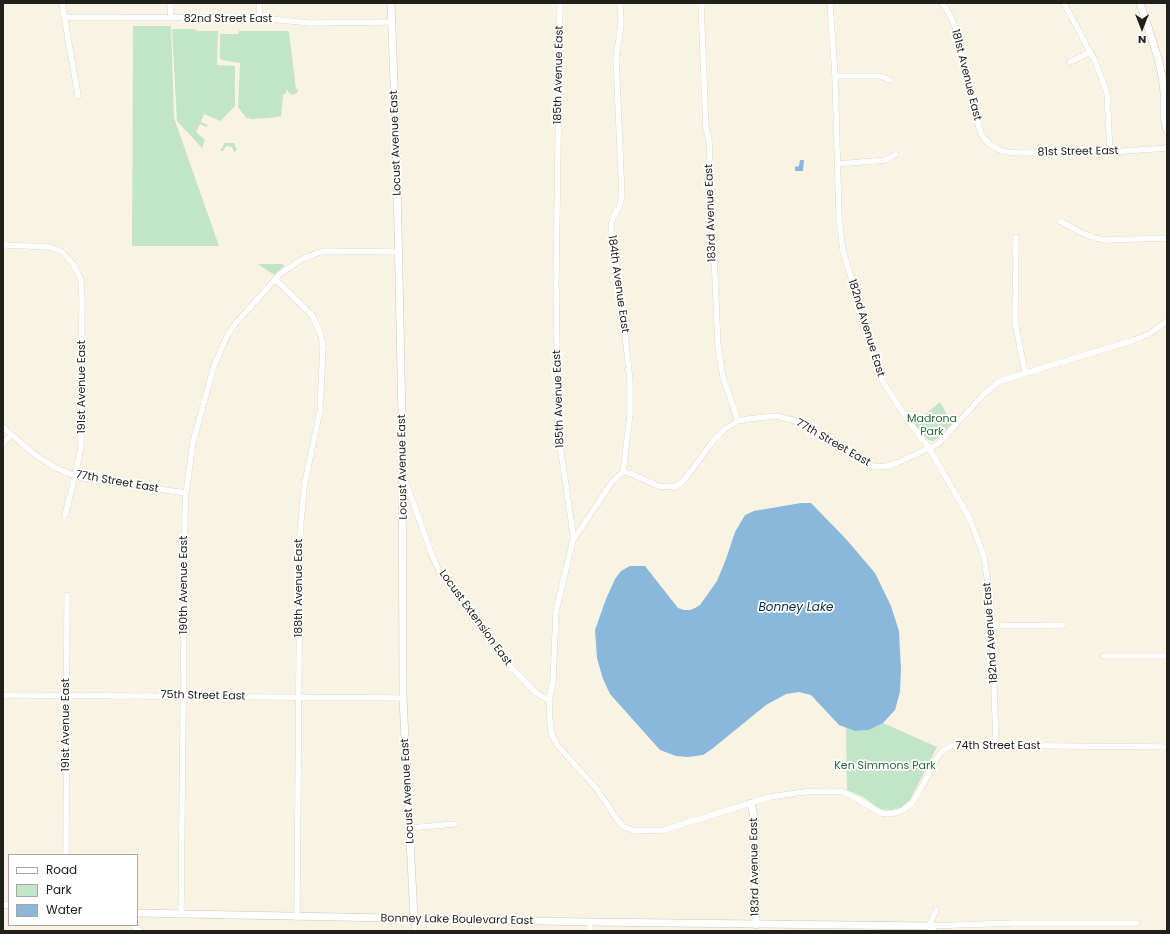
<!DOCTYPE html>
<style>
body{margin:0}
#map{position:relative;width:1170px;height:934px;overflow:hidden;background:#f9f3e4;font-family:Poppins,sans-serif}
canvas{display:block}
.frame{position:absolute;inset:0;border:4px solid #22201b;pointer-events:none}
.legend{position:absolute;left:8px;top:854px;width:130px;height:72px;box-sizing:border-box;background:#fff;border:1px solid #a7a6a4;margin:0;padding:5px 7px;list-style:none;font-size:12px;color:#22201b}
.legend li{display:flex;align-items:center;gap:8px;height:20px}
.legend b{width:20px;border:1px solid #a7a6a4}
.north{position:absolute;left:1122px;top:8px;width:40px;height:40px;-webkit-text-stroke:3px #fff;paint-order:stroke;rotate:180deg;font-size:11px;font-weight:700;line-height:16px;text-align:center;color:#22201b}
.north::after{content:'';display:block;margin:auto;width:14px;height:18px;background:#22201b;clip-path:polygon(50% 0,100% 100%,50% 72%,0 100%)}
</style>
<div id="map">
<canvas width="1170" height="934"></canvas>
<div class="frame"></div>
<ul class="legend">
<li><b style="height:5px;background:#fff"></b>Road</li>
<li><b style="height:11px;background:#c1e5c6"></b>Park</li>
<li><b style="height:11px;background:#8ab8db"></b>Water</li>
</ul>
<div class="north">N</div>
</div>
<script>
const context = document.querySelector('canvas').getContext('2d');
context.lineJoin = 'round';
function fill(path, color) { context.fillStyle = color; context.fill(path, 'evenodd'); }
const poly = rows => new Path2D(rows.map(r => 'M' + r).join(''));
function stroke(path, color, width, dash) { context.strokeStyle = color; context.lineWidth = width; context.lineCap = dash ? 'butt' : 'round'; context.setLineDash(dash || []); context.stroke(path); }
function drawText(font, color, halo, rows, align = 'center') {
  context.font = font + ' Poppins,sans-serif'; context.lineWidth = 3.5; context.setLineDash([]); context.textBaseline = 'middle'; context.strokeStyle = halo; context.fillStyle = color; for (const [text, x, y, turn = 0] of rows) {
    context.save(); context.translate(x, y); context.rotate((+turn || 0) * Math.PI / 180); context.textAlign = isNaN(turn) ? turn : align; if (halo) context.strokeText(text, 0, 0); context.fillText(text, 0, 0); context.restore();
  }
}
fill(poly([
 [133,26,171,26,174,118,219,246,132,246],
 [172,29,194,29,197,31,218,31,217,65,235,66,235,106,223,118,221,121,204,114,201,122,208,125,206,127,200,124,196,132,205,140,202,148,177,121],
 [239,31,286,31,289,32,296,89,298,89,297,93,292,95,289,93,286,89,286,93,283,95,281,116,270,118,250,119,248,117,247,119,238,107,240,63,222,60,220,58,220,34,238,34],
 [225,143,234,143,237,150,234,152,232,147,226,146,223,151,220,151],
 [258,264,282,264,285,265,274,275],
 [940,402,952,424,934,441,928,440,914,424],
 [883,723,937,747,910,800,900,808,892,810,880,809,863,797,847,790,846,728,855,731,869,730]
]), '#c1e5c6');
fill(poly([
 [800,160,804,160,803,171,795,171,795,167,799,166],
 [801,503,811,503,846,539,875,573,891,606,899,631,901,669,900,692,895,710,883,723,869,730,855,731,839,725,811,695,799,692,786,694,766,705,712,749,703,755,688,757,676,756,660,750,610,694,603,679,597,658,595,630,606,599,615,579,621,571,630,566,645,566,678,608,684,610,690,610,695,608,700,605,717,581,726,559,735,532,745,515,754,511]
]), '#8ab8db');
const minor = poly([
 [62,3,78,96],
 [170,3,171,18],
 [259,3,260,18],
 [560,3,556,283,558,417,561,452,573,533,573,540,556,611,553,681,549,700,550,722,551,732,557,745,596,788,619,822,624,827,635,831,664,830,770,797,804,792,829,791,844,792,850,795,881,813,887,814,895,813,903,810,912,803,919,792,937,758,942,751,953,745,958,745,1167,747],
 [620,3,621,25,616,58,622,196,619,207,613,217,611,226,621,296,630,381,630,414,623,472],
 [701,3,706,129,709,139,718,346,723,377,738,421],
 [830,3,835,76,839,217,843,251,882,380,907,419,929,448,970,519,984,557,990,597,992,626,996,745],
 [942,3,950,15,955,27,980,132,986,141,995,148,1006,152,1023,153,1110,152,1167,148],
 [1064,3,1095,61,1107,93,1110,152],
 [64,17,260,18,310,23,391,22],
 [1070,62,1090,52],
 [835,76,879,76,890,80],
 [837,164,886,160,896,154],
 [1060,221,1080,232,1095,238,1107,240,1167,238],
 [1016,237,1015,321,1025,373],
 [3,245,50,247,62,252,74,265,81,280,82,297,81,447,75,476,65,515],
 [275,279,312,315,320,332,323,346,320,411,304,487,300,535,297,917],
 [3,427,34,454,54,467,75,476,94,480,186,493],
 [3,444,11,435],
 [623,472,632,474,658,486,674,487,681,483,686,478,713,441,725,429,738,421,748,419,775,416,793,420,869,465,878,467,887,466,897,463,938,444,985,393,1000,381,1131,341,1149,334,1167,321],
 [404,477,432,555,440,573,505,661,536,693,549,700],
 [574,539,612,482,623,472],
 [992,626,1063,625],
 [1104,656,1167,656],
 [3,695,403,698],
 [410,828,455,824],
 [66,855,67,595],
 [936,910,929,926,1014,923,1137,923],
 [181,915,185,513,186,493,193,442,214,366,227,336,236,323,280,274,302,259,323,251,398,252],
 [414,919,415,931],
 [590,931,590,922]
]);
const tertiary = poly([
 [391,3,396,135,402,418,403,698,414,919],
 [1140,3,1158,58,1162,76,1164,92,1164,117,1167,131],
 [751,803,755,822,756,925],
 [3,905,9,905],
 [137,913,590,922,929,926,932,928,933,931],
 [134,925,139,931]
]);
stroke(minor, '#cec7b9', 6);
stroke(tertiary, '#cec7b9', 8);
stroke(minor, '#fff', 5.5);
stroke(tertiary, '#fff', 7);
drawText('11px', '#22201b', '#fff', [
 ["82nd Street East",228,19],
 ["185th Avenue East",559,75,-89],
 ["181st Avenue East",966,75,76],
 ["Locust Avenue East",396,143,-92],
 ["81st Street East",1078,152,-1],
 ["183rd Avenue East",711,213,-92],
 ["184th Avenue East",618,284,82],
 ["182nd Avenue East",866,328,73],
 ["191st Avenue East",82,387,-90],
 ["185th Avenue East",559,399,-92],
 ["77th Street East",833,443,30],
 ["Locust Avenue East",403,467,-91],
 ["77th Street East",117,482,10],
 ["190th Avenue East",184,585,-90],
 ["188th Avenue East",299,588,-90],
 ["Locust Extension East",475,618,54],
 ["182nd Avenue East",991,633,-94],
 ["75th Street East",203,696,1],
 ["191st Avenue East",66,725,-90],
 ["74th Street East",998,746],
 ["Locust Avenue East",408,791,-93],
 ["183rd Avenue East",755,867,-91],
 ["Bonney Lake Boulevard East",457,920,1]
]);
drawText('11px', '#276738', '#fff', [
 ["Madrona",932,419],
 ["Park",932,432],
 ["Ken Simmons Park",885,766]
]);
drawText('italic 12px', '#062d44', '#fff', [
 ["Bonney Lake",796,608]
]);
</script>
